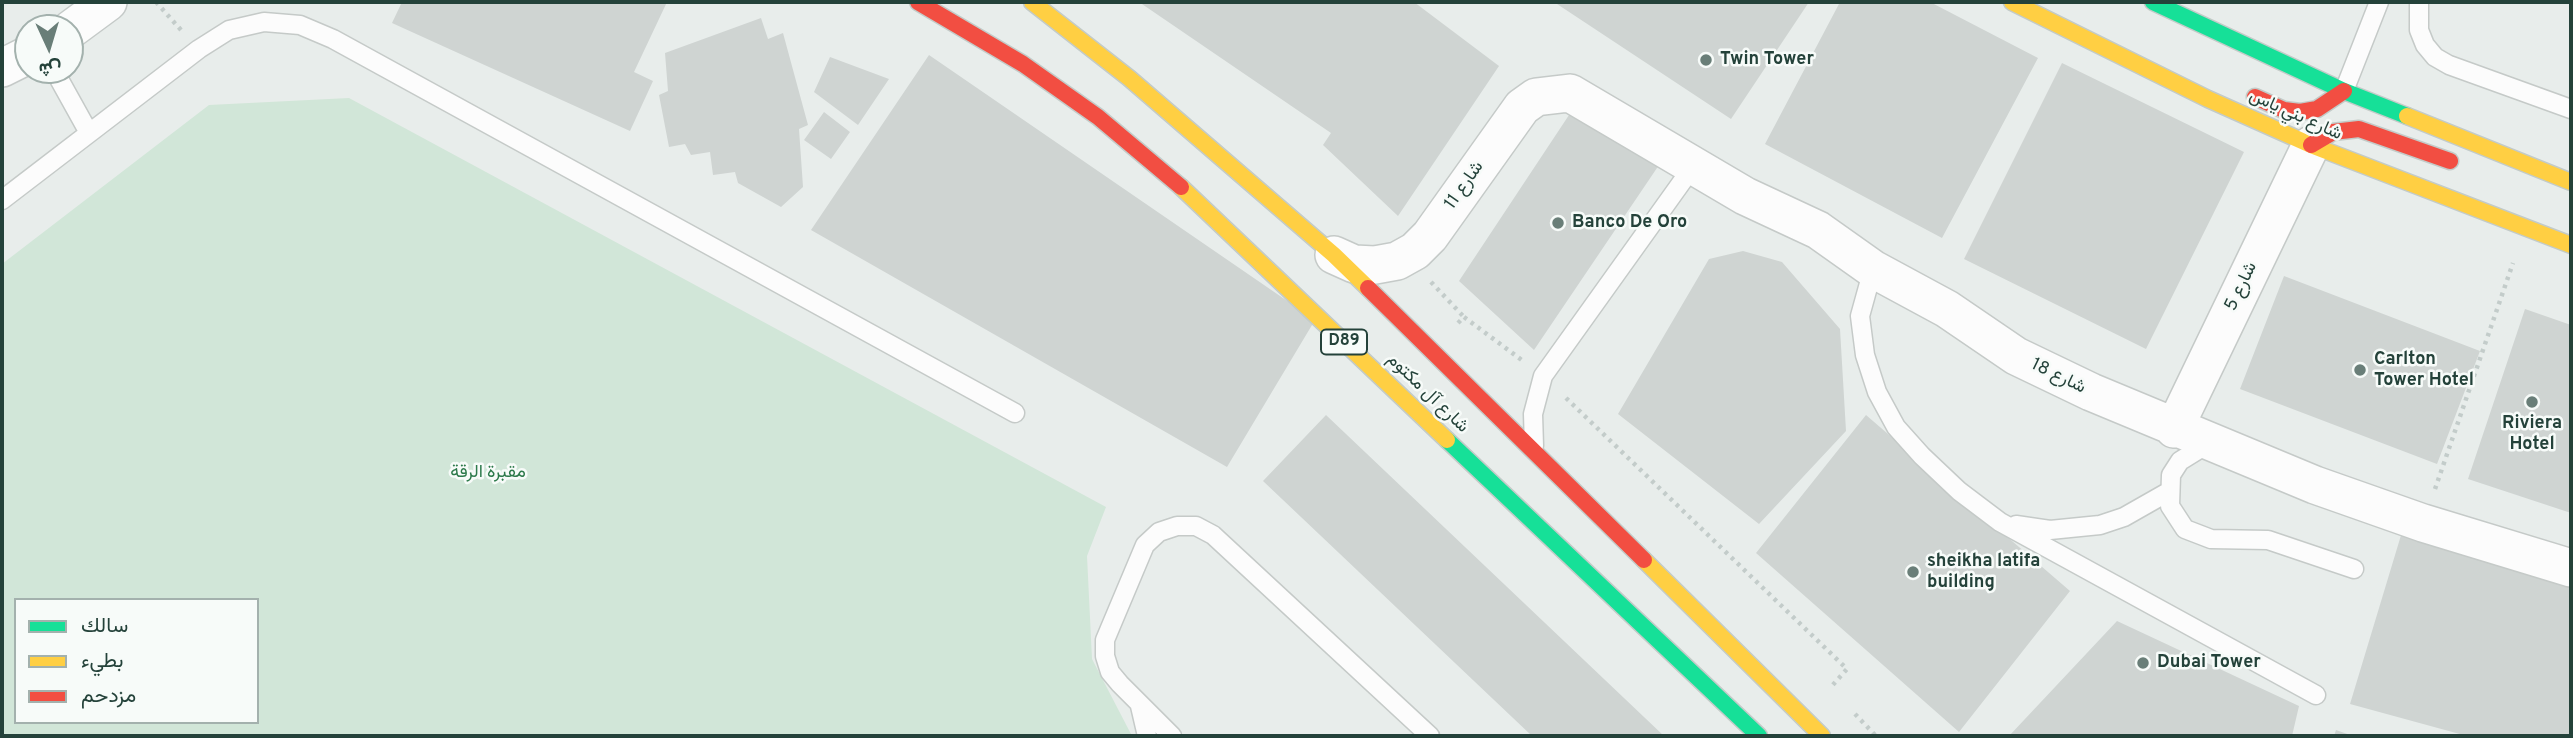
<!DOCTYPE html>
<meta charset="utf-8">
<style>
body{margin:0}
#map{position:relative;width:2573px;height:738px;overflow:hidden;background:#e8edeb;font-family:Overpass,Vazirmatn,sans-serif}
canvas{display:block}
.frame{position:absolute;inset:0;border:4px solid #24423a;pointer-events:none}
.legend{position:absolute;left:14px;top:598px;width:245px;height:126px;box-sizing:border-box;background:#f7fbf9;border:2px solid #a3b1ad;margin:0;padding:9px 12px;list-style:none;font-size:21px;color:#24423a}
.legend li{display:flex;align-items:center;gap:14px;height:35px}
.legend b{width:35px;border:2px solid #a3b1ad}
.north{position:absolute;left:14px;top:14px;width:70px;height:70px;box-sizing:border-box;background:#f7fbf9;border:2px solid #a3b1ad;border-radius:50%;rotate:176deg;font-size:19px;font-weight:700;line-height:28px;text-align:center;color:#24423a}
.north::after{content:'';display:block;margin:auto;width:24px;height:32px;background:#697e78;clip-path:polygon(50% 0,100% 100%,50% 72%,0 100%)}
</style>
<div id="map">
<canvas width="2573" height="738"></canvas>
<div class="frame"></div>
<ul class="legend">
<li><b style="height:9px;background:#16e098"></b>سالك</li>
<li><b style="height:9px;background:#ffcf43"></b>بطيء</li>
<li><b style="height:9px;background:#f24e42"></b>مزدحم</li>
</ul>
<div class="north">ش</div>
</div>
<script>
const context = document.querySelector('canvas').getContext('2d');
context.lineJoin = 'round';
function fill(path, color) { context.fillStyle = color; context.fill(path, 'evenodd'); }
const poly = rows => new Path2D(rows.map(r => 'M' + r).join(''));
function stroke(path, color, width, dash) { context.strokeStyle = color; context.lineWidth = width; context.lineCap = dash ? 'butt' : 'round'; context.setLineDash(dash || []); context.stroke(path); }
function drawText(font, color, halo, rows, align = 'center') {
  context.font = font + ' Overpass,Vazirmatn,sans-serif'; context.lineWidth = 5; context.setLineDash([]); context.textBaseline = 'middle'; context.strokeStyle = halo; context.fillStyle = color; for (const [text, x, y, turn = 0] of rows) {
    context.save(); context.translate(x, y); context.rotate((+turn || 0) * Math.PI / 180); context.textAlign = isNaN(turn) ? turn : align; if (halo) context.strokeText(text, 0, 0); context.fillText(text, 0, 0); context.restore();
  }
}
fill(poly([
 [349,98,1106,507,1087,556,1092,659,1132,736,2,736,2,264,209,105],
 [16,600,257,600,257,722,16,722]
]), '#d1e6d8');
fill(poly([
 [402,2,667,2,634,72,653,81,630,131,392,23],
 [1139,2,1414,2,1499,66,1398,216,1323,145,1331,133],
 [1554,2,1809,2,1731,119],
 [1840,2,1930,2,2038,58,1942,238,1765,144],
 [761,18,768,39,783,33,808,125,799,129,803,187,781,207,738,183,735,172,713,175,710,152,691,155,685,144,669,147,659,95,668,91,665,53],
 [929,55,1315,320,1227,467,811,230],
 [830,57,889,79,858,125,814,92],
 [2062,63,2244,152,2146,349,1964,259],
 [824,112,850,132,831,159,804,140],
 [1571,112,1659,165,1534,350,1459,281],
 [1743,251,1782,262,1840,329,1846,431,1759,524,1618,414,1709,259],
 [2284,276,2480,351,2437,464,2240,389],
 [2525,309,2571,325,2571,513,2468,479],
 [1326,415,1664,736,1532,736,1263,481],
 [1866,415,2070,591,1959,732,1756,553],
 [2405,522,2571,573,2571,736,2467,736,2350,704],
 [2117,621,2299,706,2292,736,2009,736],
 [2336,730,2353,736,2334,736]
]), '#cfd4d2');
const lane = poly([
 [2419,2,2419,30,2425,45,2435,57,2449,65,2571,109],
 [54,70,89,133],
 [2344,91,2379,2],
 [2,200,199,49,229,30,264,22,300,25,333,39,1015,413],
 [1873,269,1860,316,1865,355,1877,392,1896,427,1922,456,1959,491,2000,522,2316,695],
 [2209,443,2180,461,2171,475,2170,506,2185,529,2211,539,2268,540,2354,569],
 [1534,446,1533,414,1543,376,1694,165],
 [2016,525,2050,530,2100,525,2124,517,2168,492],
 [1140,706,1147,736],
 [1172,736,1120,684,1110,672,1105,656,1105,640,1145,545,1159,532,1177,526,1196,526,1213,535,1430,736]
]);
const street = poly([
 [70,30,108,2],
 [2,68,28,55],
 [1334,255,1354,264,1375,265,1397,261,1415,251,1430,236,1522,107,1536,97,1570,93,1745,196,1818,230,1873,269,1947,309,2016,356,2091,392,2315,485,2423,523,2571,568],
 [2174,429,2311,145]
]);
const fast = poly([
 [2153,2,2344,91,2407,116],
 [1447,440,1759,736]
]);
const slow = poly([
 [1032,2,1129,78,1334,255,1368,288],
 [2012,2,2208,99,2311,145,2571,245],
 [2407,116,2571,182],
 [1181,187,1447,440],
 [1644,560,1822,736]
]);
const jam = poly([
 [918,2,1023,64,1098,117,1181,187],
 [2255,97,2284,110,2300,112,2317,109,2344,91],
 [2311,145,2333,132,2359,129,2450,161],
 [1368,288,1644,560]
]);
stroke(lane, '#c5cac8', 21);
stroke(street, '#c5cac8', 40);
stroke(fast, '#c3cbc8', 19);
stroke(slow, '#c3cbc8', 19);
stroke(jam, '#c3cbc8', 19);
stroke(poly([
 [156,2,181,30],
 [1431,282,1464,317],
 [1458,323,1464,317,1523,361],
 [1566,398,1847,669,1830,688],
 [2435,489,2513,263],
 [1855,714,1876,736]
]), '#c3ccca', 4.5, [3.5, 5]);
stroke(lane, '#fcfcfc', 18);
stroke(street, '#fcfcfc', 37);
stroke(fast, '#16e098', 16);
stroke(slow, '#ffcf43', 16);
stroke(jam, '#f24e42', 16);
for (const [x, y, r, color] of [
 [1706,60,7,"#697e78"],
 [1558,223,7,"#697e78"],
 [2360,370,7,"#697e78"],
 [2532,402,7,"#697e78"],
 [1913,572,7,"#697e78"],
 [2143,663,7,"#697e78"]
]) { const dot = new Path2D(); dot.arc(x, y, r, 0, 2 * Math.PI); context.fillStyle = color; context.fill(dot); stroke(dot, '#f7fbf9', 2.5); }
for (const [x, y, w] of [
 [1344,342,46]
]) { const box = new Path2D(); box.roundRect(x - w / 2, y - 12.5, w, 25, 5); context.fillStyle = '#f7fbf9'; context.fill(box); stroke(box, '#24423a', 2); }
drawText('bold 16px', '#24423a', null, [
 ["D89",1344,342]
]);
drawText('bold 18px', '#24423a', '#f7fbf9', [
 ["Twin Tower",1720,60],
 ["Banco De Oro",1572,223],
 ["Carlton",2374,360],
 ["Tower Hotel",2374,381],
 ["Riviera",2532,424,"center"],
 ["Hotel",2532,445,"center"],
 ["sheikha latifa",1927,562],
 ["building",1927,583],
 ["Dubai Tower",2157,663]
], 'left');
drawText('18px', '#24423a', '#f7fbf9', [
 ["شارع بني ياس",2295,116,24],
 ["شارع 11",1465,186,-55],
 ["شارع 5",2242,287,-64],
 ["شارع 18",2058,377,26],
 ["شارع آل مكتوم",1427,394,44]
]);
drawText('18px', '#2d7a4b', '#f7fbf9', [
 ["مقبرة الرقة",488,473]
]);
</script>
